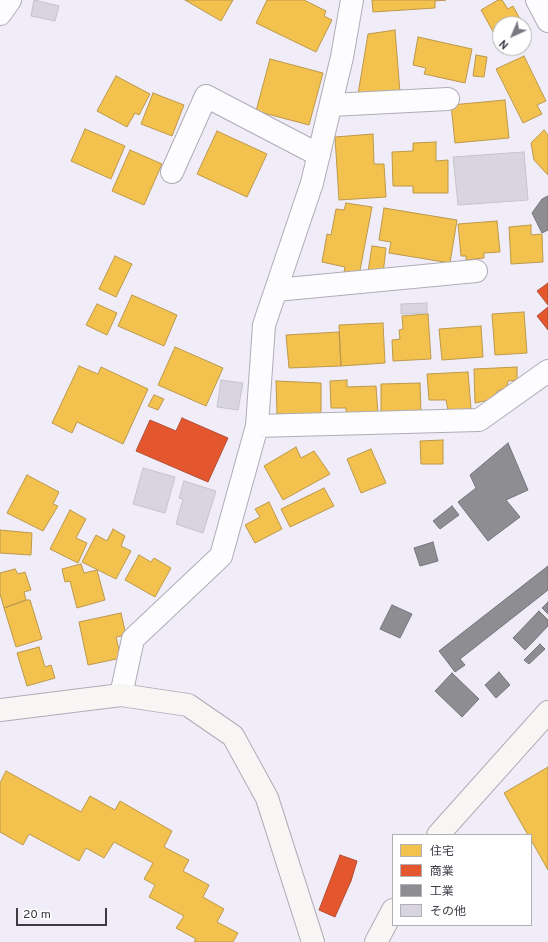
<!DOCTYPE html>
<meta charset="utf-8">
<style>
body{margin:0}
#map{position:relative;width:548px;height:942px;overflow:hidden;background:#f0edf9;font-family:Overpass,"Noto Sans JP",sans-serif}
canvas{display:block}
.legend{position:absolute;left:392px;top:834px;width:140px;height:92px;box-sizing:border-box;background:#fff;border:1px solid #b1b0b4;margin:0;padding:5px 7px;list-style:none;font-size:12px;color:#3d3a44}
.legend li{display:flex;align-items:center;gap:8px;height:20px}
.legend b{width:20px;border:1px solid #b1b0b4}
.north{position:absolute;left:492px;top:16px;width:40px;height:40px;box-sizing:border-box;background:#fff;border:1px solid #b1b0b4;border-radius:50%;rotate:224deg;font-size:11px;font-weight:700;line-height:16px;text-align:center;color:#3d3a44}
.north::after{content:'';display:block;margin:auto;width:14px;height:18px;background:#7c7983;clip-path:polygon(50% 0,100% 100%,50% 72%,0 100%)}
.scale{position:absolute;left:16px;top:908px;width:91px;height:18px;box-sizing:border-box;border:2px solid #3d3a44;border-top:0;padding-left:5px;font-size:12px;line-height:14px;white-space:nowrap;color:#3d3a44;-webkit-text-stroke:3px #fff;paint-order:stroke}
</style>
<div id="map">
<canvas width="548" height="942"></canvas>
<ul class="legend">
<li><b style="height:11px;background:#f2c14e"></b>住宅</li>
<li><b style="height:11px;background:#e4572e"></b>商業</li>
<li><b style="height:11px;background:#8d8d92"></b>工業</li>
<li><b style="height:11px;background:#d8d5e0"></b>その他</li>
</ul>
<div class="north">N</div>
<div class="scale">20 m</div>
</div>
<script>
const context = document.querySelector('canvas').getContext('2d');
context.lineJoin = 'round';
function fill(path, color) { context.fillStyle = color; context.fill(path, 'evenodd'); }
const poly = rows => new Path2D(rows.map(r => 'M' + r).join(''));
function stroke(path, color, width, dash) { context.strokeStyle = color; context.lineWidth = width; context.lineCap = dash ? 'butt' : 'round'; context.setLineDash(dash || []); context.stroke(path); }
const homes = poly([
 [185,0,233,0,221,21,185,0],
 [267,0,304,0,326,11,324,16,332,20,316,52,256,23,267,0],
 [372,0,446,0,435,1,435,8,373,12,372,0],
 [498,0,502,0,508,9,513,6,520,19,514,23,515,24,500,24,500,44,481,10,498,0],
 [395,30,400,92,358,94,368,34,395,30],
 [418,37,472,49,465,83,424,74,426,68,413,65,418,37],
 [476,55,487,57,484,77,473,76,476,55],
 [524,56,546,101,537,105,542,114,523,123,496,69,524,56],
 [270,59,323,73,309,125,256,111,270,59],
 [116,76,150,94,139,115,135,113,127,127,97,111,116,76],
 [153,93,184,105,172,136,141,124,153,93],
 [505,100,509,138,455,143,451,105,505,100],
 [85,129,125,146,111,179,71,161,85,129],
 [544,130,548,135,548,175,534,160,531,143,544,130],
 [217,131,267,154,247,197,197,174,217,131],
 [373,134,374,164,384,164,386,197,339,200,335,137,373,134],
 [436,142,436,161,448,160,448,193,413,193,413,186,393,186,392,152,413,151,413,143,436,142],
 [130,150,162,164,144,205,112,191,130,150],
 [346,203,372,207,359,276,344,272,345,267,322,262,327,234,331,235,336,209,344,210,346,203],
 [384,208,457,220,450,263,389,253,391,242,379,240,384,208],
 [497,221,500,252,484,253,484,258,466,260,466,256,461,256,458,224,497,221],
 [531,225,531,235,542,234,543,262,511,264,509,227,531,225],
 [372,246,386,248,383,274,368,272,372,246],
 [115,256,132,264,116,297,99,289,115,256],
 [132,295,177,315,164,346,118,326,132,295],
 [97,304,117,313,107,335,86,325,97,304],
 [524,312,527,353,495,355,492,314,524,312],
 [428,314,431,359,393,361,392,340,400,339,399,330,403,329,402,316,428,314],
 [383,323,385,363,341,366,339,325,383,323],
 [481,326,483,357,442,360,439,329,481,326],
 [339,332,341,366,289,368,286,335,339,332],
 [175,347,223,368,206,406,158,385,175,347],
 [79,366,98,374,101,367,148,389,123,444,77,422,72,433,52,423,79,366],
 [517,367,517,380,508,381,507,388,497,391,494,399,475,403,474,369,517,367],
 [468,372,471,409,448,410,446,400,429,400,427,374,468,372],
 [347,380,347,387,376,386,378,414,346,416,346,408,331,408,330,381,347,380],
 [276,381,321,383,321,417,277,414,276,381],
 [420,383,421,413,381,415,381,384,420,383],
 [154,395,164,399,158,410,148,406,154,395],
 [443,440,443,464,421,464,420,441,443,440],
 [296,447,301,458,314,451,330,474,283,500,264,466,296,447],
 [371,449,386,483,361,493,347,459,371,449],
 [27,475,59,492,53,504,58,506,43,531,7,513,27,475],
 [324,488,334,506,290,527,281,509,324,488],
 [269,502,282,529,255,543,245,525,260,517,255,509,269,502],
 [70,510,86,519,76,538,87,543,78,563,50,549,70,510],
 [113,529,125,536,121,546,131,551,116,579,82,562,96,535,107,541,113,529],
 [0,530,32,533,31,555,0,553,0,530],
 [139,555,151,562,154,558,171,568,155,597,125,580,139,555],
 [81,564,84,573,97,570,105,600,77,608,70,581,65,582,62,569,81,564],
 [15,569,18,574,25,572,31,590,24,592,26,600,4,608,0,594,0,573,15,569],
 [26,600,30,600,42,639,16,647,4,608,26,600],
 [121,613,126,635,116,637,121,658,88,665,79,622,121,613],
 [39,647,45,667,51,665,55,678,27,686,17,653,39,647],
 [548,767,548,870,531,840,531,835,528,835,504,793,548,767],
 [6,771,81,812,90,796,115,810,120,801,172,831,164,847,189,860,183,871,209,885,203,897,224,909,217,922,238,933,233,942,194,942,196,939,176,928,184,916,149,897,155,885,144,879,153,863,114,842,104,858,86,848,79,861,29,834,23,845,0,832,0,783,6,771]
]);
fill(homes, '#f2c14e');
stroke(homes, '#bc984b', 1);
const shops = poly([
 [548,283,548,305,537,291,548,283],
 [548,307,548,330,537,316,548,307],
 [182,418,228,438,208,482,136,451,150,420,176,431,182,418],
 [340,855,357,861,351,881,335,917,319,910,340,855]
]);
fill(shops, '#e4572e');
stroke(shops, '#b24e35', 1);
const industry = poly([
 [548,196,548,230,542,233,532,213,542,199,548,196],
 [508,443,528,490,506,500,520,517,488,541,458,502,476,488,470,475,508,443],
 [452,506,459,515,440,529,433,521,452,506],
 [433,542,438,561,420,566,414,548,433,542],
 [548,566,548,590,460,659,465,665,455,672,439,651,548,566],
 [548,602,548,614,542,608,548,602],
 [392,605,412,614,400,638,380,629,392,605],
 [539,611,548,620,548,626,525,650,513,638,539,611],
 [540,644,545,649,529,664,524,660,540,644],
 [499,672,510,685,496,698,485,685,499,672],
 [452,673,479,699,462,717,435,691,452,673]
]);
fill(industry, '#8d8d92');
stroke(industry, '#75747b', 1);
const building = poly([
 [34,0,59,6,55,21,31,16,34,0],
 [524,152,528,200,458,205,453,157,524,152],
 [427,303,427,313,401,314,401,304,427,303],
 [221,380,243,383,238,410,217,407,221,380],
 [143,468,175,477,165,513,133,504,143,468],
 [184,481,216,491,203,533,176,524,183,499,179,498,184,481]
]);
fill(building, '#d8d5e0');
stroke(building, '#c5c3cc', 1);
const street = poly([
 [537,0,548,21],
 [0,14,10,0],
 [331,105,448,99],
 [172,172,206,96,319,155],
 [276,290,476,271],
 [257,426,479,420,548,371],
 [121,695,133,639,221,556,257,426,264,325,312,183,342,57,352,0]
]);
const secondary = poly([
 [0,710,121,695,188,705,233,736,267,798,313,942],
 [438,835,548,712],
 [376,942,393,910]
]);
stroke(street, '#afacb6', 24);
stroke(secondary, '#afacb6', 24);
stroke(street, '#fdfcfe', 22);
stroke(secondary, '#f8f5f5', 22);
</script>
